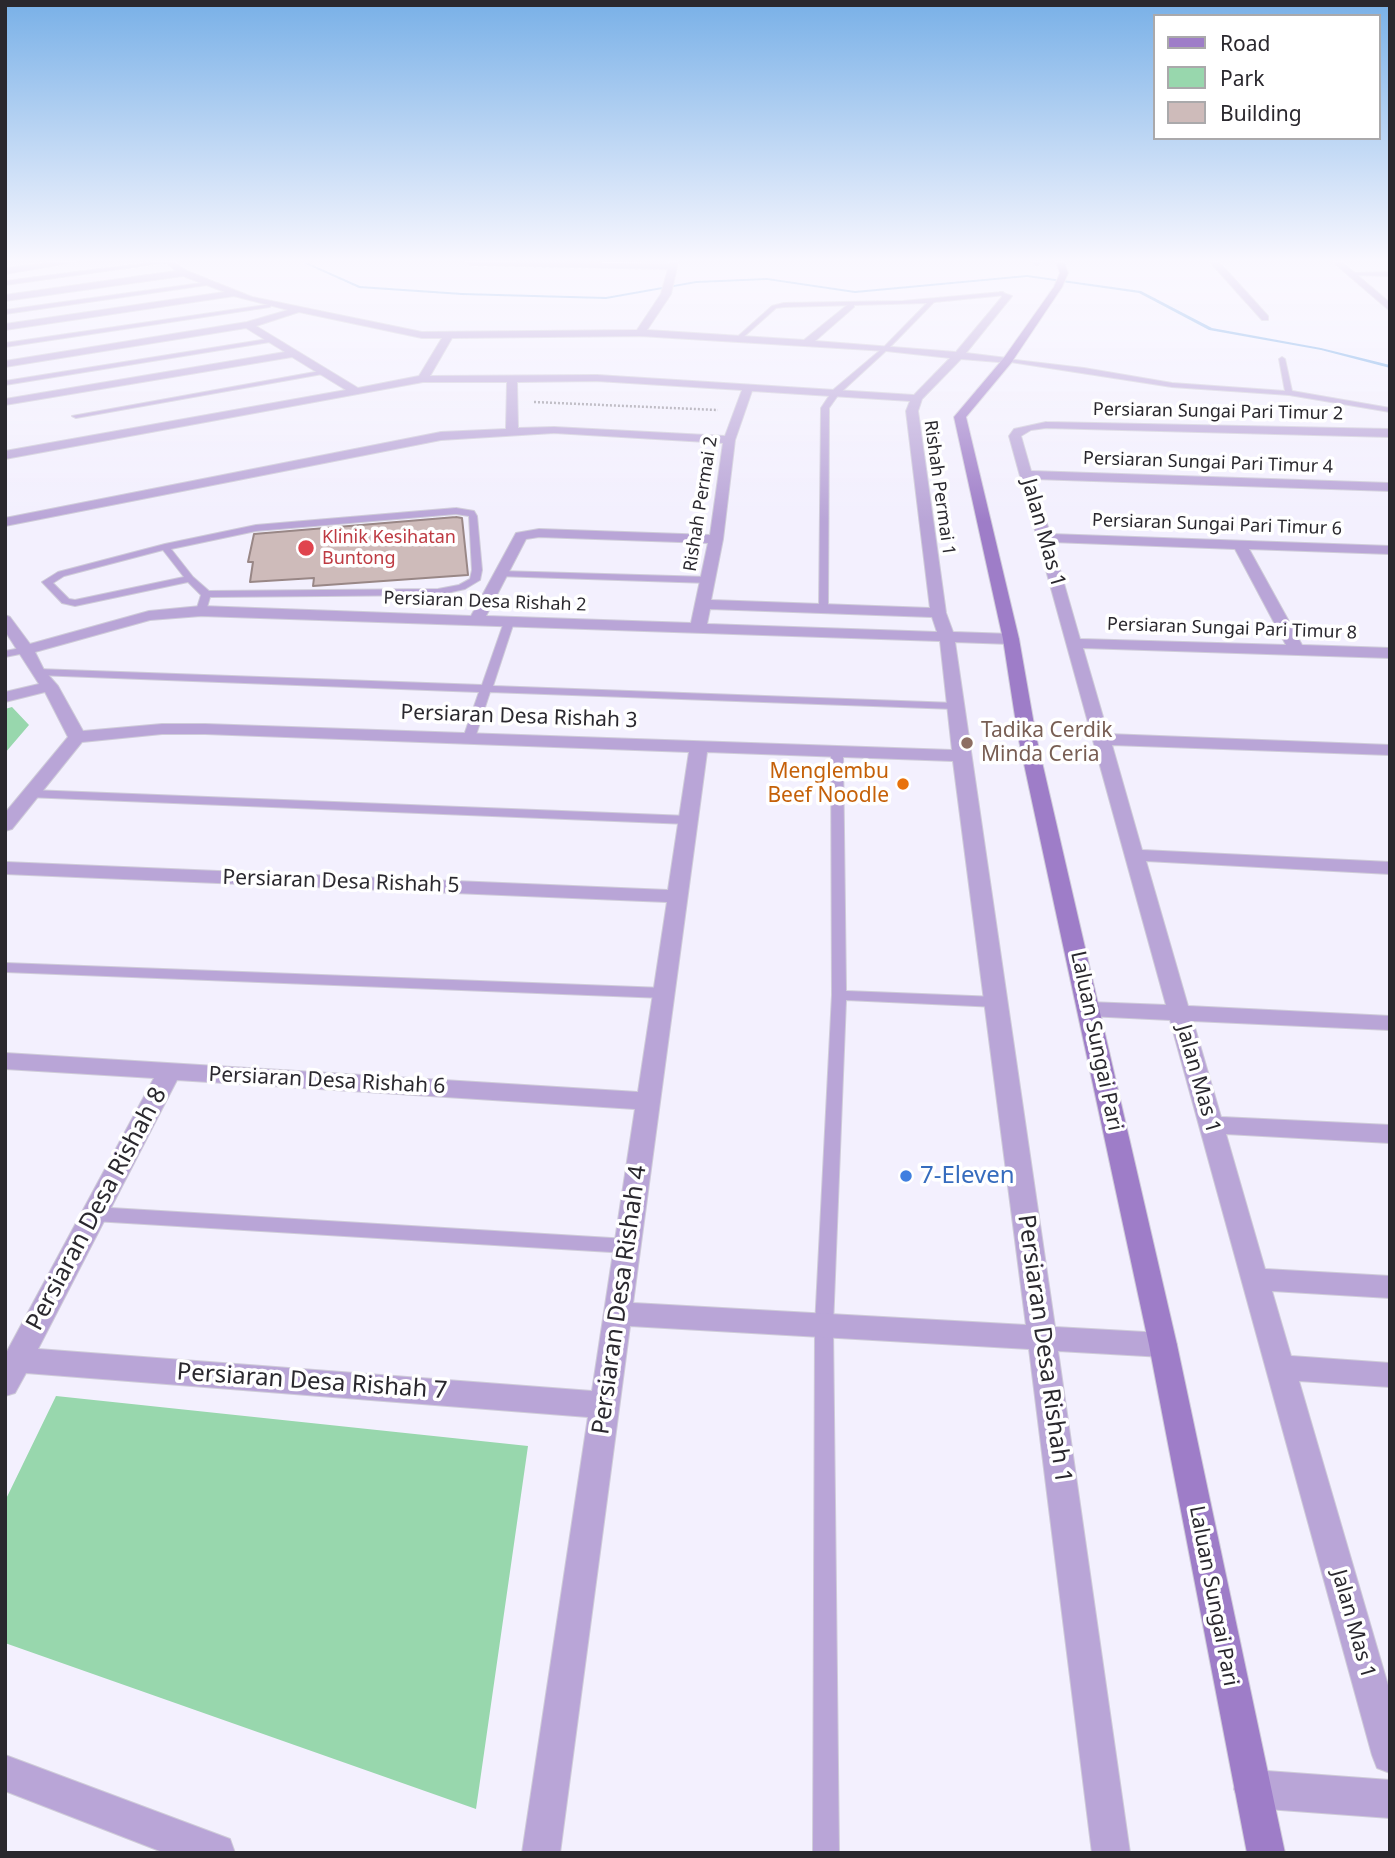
<!DOCTYPE html>
<style>
body{margin:0}
#map{position:relative;width:1395px;height:1858px;overflow:hidden;background:#f3f0fe;font-family:"Noto Sans",sans-serif}
canvas{display:block}
.frame{position:absolute;inset:0;border:7px solid #2a282e;pointer-events:none}
.legend{position:absolute;left:1153px;top:14px;width:228px;height:126px;box-sizing:border-box;background:#fff;border:2px solid #aaa9ab;margin:0;padding:9px 12px;list-style:none;font-size:21px;color:#2a282e}
.legend li{display:flex;align-items:center;gap:14px;height:35px}
.legend b{width:35px;border:2px solid #aaa9ab}
</style>
<div id="map">
<canvas width="1395" height="1858"></canvas>
<div class="frame"></div>
<ul class="legend">
<li><b style="height:9px;background:#9e7dc8"></b>Road</li>
<li><b style="height:19px;background:#98d7ad"></b>Park</li>
<li><b style="height:19px;background:#cebbba"></b>Building</li>
</ul>
</div>
<script>
const context = document.querySelector('canvas').getContext('2d');
context.lineJoin = 'round';
function fill(path, color) { context.fillStyle = color; context.fill(path, 'evenodd'); }
const poly = rows => new Path2D(rows.map(r => 'M' + r).join(''));
function stroke(path, color, width, dash) { context.strokeStyle = color; context.lineWidth = width; context.lineCap = dash ? 'butt' : 'round'; context.setLineDash(dash || []); context.stroke(path); }
function drawText(font, color, halo, rows, align = 'center') {
  context.font = font + ' "Noto Sans",sans-serif'; context.lineWidth = 7; context.setLineDash([]); context.textBaseline = 'middle'; context.strokeStyle = halo; context.fillStyle = color; for (const [text, x, y, turn = 0] of rows) {
    context.save(); context.translate(x, y); context.rotate((+turn || 0) * Math.PI / 180); context.textAlign = isNaN(turn) ? turn : align; if (halo) context.strokeText(text, 0, 0); context.fillText(text, 0, 0); context.restore();
  }
}
fill(poly([
 [12,707,29,725,5,753,5,709],
 [56,1396,528,1446,476,1809,5,1643,5,1501]
]), '#98d7ad');
fill(poly([
 [301,262,306,262,360,286,462,293,606,297,696,281,767,278,855,291,1027,275,1141,291,1212,328,1321,348,1390,365,1390,368,1321,350,1209,330,1139,293,1027,277,855,293,767,280,696,283,606,299,462,295,359,288,301,262]
]), '#70a9e5');
const building = poly([
 [456,517,462,518,468,575,313,586,314,578,250,582,253,562,248,562,254,534,456,517]
]);
fill(building, '#cebbba');
stroke(building, '#998786', 2);
const service = poly([
 [154,262,170,262,5,285,5,281,154,262],
 [1390,272,1390,276,1348,275,1351,273,1390,272],
 [209,282,207,285,5,314,5,310,209,282],
 [1003,292,1005,295,934,302,888,349,839,394,829,408,828,609,819,611,821,408,833,390,884,347,927,303,784,307,776,308,740,340,735,339,772,306,784,303,903,301,1003,292],
 [272,304,270,307,5,347,5,343,272,304],
 [274,338,276,341,5,385,5,381,274,338],
 [1282,357,1285,359,1292,391,1390,408,1390,412,1289,395,1172,387,1004,361,1007,359,1084,368,1172,383,1285,391,1279,359,1282,357],
 [326,370,328,373,76,418,72,416,326,370],
 [456,508,474,511,477,516,482,570,480,580,465,589,438,595,210,597,206,611,201,614,196,611,201,595,188,582,75,606,62,603,42,582,58,572,165,544,256,525,456,508],
 [456,514,469,516,472,570,470,579,459,585,438,589,209,591,193,577,171,549,256,531,456,514],
 [163,550,184,577,75,600,69,599,53,583,64,576,163,550],
 [500,571,709,577,714,580,709,583,497,576,497,572,500,571],
 [509,619,514,622,493,686,955,703,961,706,955,709,490,692,475,738,469,741,463,738,479,692,37,675,32,672,37,669,482,685,504,622,509,619],
 [26,647,30,648,30,652,5,657,5,651,26,647],
 [837,747,843,751,846,991,997,997,1004,1002,997,1007,846,1000,833,1326,839,1853,813,1853,815,1326,832,995,831,751,837,747],
 [31,790,688,816,694,820,688,824,27,797,25,794,27,791,31,790],
 [5,963,664,988,671,993,664,998,5,972,5,963],
 [94,1207,628,1239,634,1241,637,1246,634,1251,628,1253,94,1221,88,1219,85,1214,88,1209,94,1207]
]);
const minor = poly([
 [53,262,76,262,5,274,5,268,53,262],
 [165,262,174,262,187,271,252,297,422,332,637,330,661,294,668,269,470,265,466,262,669,264,670,262,678,262,671,294,647,330,804,340,851,302,854,303,854,307,815,341,956,352,1002,297,1000,292,1012,296,966,353,1007,358,1012,361,1011,363,961,359,922,399,918,411,946,613,953,632,1011,634,1019,639,1011,644,955,642,1055,1327,1163,1333,1173,1337,1177,1345,1173,1353,1163,1357,1058,1351,1130,1853,1092,1853,1029,1349,630,1326,560,1853,522,1853,588,1417,26,1373,15,1393,5,1396,5,1355,154,1078,5,1069,5,1053,638,1092,667,902,5,874,5,862,668,890,689,752,205,734,162,734,82,742,12,829,5,831,5,813,68,737,45,692,5,702,5,692,39,684,5,631,5,615,10,617,30,644,149,611,201,606,471,616,516,533,539,529,710,535,723,443,554,433,441,440,5,526,5,518,441,432,506,429,507,382,423,382,5,459,5,451,346,390,292,357,5,405,5,399,285,352,246,328,5,367,5,361,247,322,288,310,234,296,5,330,5,324,225,292,183,276,5,301,5,295,176,271,165,262],
 [299,312,422,338,442,338,419,376,358,388,256,326,299,312],
 [640,336,886,351,950,358,914,395,597,375,430,376,452,338,640,336],
 [597,381,742,390,725,436,554,427,518,428,517,382,597,381],
 [752,391,910,401,906,411,930,608,711,600,723,539,735,440,752,391],
 [539,537,708,543,691,623,486,616,526,539,539,537],
 [710,609,932,617,937,632,707,624,710,609],
 [201,616,940,641,952,750,205,724,162,724,83,731,58,686,44,670,35,652,150,620,201,616],
 [707,752,953,761,1026,1325,633,1303,707,752],
 [177,1080,635,1109,592,1391,38,1349,177,1080],
 [1032,262,1041,262,1041,263,1037,266,1032,262],
 [1210,262,1219,262,1268,316,1268,320,1262,320,1210,262],
 [1333,262,1342,262,1390,303,1390,311,1333,262],
 [1046,422,1390,429,1390,437,1046,428,1031,430,1021,436,1031,471,1390,483,1390,491,1034,479,1050,534,1390,546,1390,554,1249,549,1302,645,1390,648,1390,658,1083,648,1108,734,1390,745,1390,755,1112,745,1142,850,1390,862,1390,874,1146,861,1188,1006,1390,1016,1390,1030,1193,1021,1221,1117,1390,1125,1390,1143,1226,1134,1265,1269,1390,1276,1390,1298,1272,1291,1291,1356,1390,1363,1390,1387,1299,1381,1390,1692,1390,1773,1377,1768,1372,1755,1170,1020,1088,1016,1080,1014,1077,1009,1080,1004,1088,1002,1166,1005,1009,436,1014,429,1046,422],
 [1052,542,1235,549,1286,645,1080,639,1052,542],
 [5,1755,230,1839,235,1853,165,1853,5,1791,5,1755],
 [1253,1770,1390,1780,1390,1818,1253,1808,1240,1802,1234,1789,1240,1776,1253,1770]
]);
const secondary = poly([
 [1056,262,1064,262,1068,273,1062,287,1011,363,966,417,1019,639,1036,736,1177,1345,1285,1853,1247,1853,1149,1345,1018,736,1003,639,954,417,1003,359,1054,287,1060,273,1056,262]
]);
stroke(service, '#cfccd9', 2);
stroke(minor, '#cfccd9', 2);
stroke(secondary, '#cfccd9', 2);
stroke(poly([
 [534,402,718,410]
]), '#928f99', 2.5, [2, 2]);
fill(service, '#b9a5d7');
fill(minor, '#b9a5d7');
fill(secondary, '#9e7dc8');
const sky = context.createLinearGradient(0, 0, 0, 522);
sky.addColorStop(0, '#78b0e7');
sky.addColorStop(0.5, '#faf8ff');
sky.addColorStop(1, '#faf8ff00');
context.fillStyle = sky;
context.fillRect(0, 0, 1395, 522);
for (const [x, y, r, color] of [
 [306,548,9,"#e0444e"],
 [967,743,7,"#8d6e63"],
 [903,784,7,"#e8710a"],
 [906,1176,7,"#3f7fe0"]
]) { const dot = new Path2D(); dot.arc(x, y, r, 0, 2 * Math.PI); context.fillStyle = color; context.fill(dot); stroke(dot, '#fff', 2.5); }
drawText('18px', '#2a282e', '#fff', [
 ["Persiaran Sungai Pari Timur 2",1218,412,1],
 ["Persiaran Sungai Pari Timur 4",1208,463,2],
 ["Rishah Permai 1",939,488,82],
 ["Rishah Permai 2",701,504,-81],
 ["Persiaran Sungai Pari Timur 6",1217,525,2],
 ["Persiaran Desa Rishah 2",485,602,2],
 ["Persiaran Sungai Pari Timur 8",1232,629,2]
]);
drawText('18px', '#be3a42', '#fff', [
 ["Klinik Kesihatan",322,538],
 ["Buntong",322,559]
], 'left');
drawText('21px', '#2a282e', '#fff', [
 ["Jalan Mas 1",1043,533,74],
 ["Persiaran Desa Rishah 3",519,717,2],
 ["Persiaran Desa Rishah 5",341,882,2],
 ["Laluan Sungai Pari",1096,1041,78],
 ["Jalan Mas 1",1198,1079,74],
 ["Persiaran Desa Rishah 6",327,1081,3],
 ["Laluan Sungai Pari",1213,1596,79],
 ["Jalan Mas 1",1353,1624,74]
]);
drawText('21px', '#785e54', '#fff', [
 ["Tadika Cerdik",981,731],
 ["Minda Ceria",981,755]
], 'left');
drawText('21px', '#c56008', '#fff', [
 ["Menglembu",889,772],
 ["Beef Noodle",889,796]
], 'right');
drawText('24px', '#366cbe', '#fff', [
 ["7-Eleven",920,1176]
], 'left');
drawText('24px', '#2a282e', '#fff', [
 ["Persiaran Desa Rishah 8",97,1209,-62],
 ["Persiaran Desa Rishah 4",620,1300,-82],
 ["Persiaran Desa Rishah 1",1044,1349,82],
 ["Persiaran Desa Rishah 7",312,1382,4]
]);
</script>
